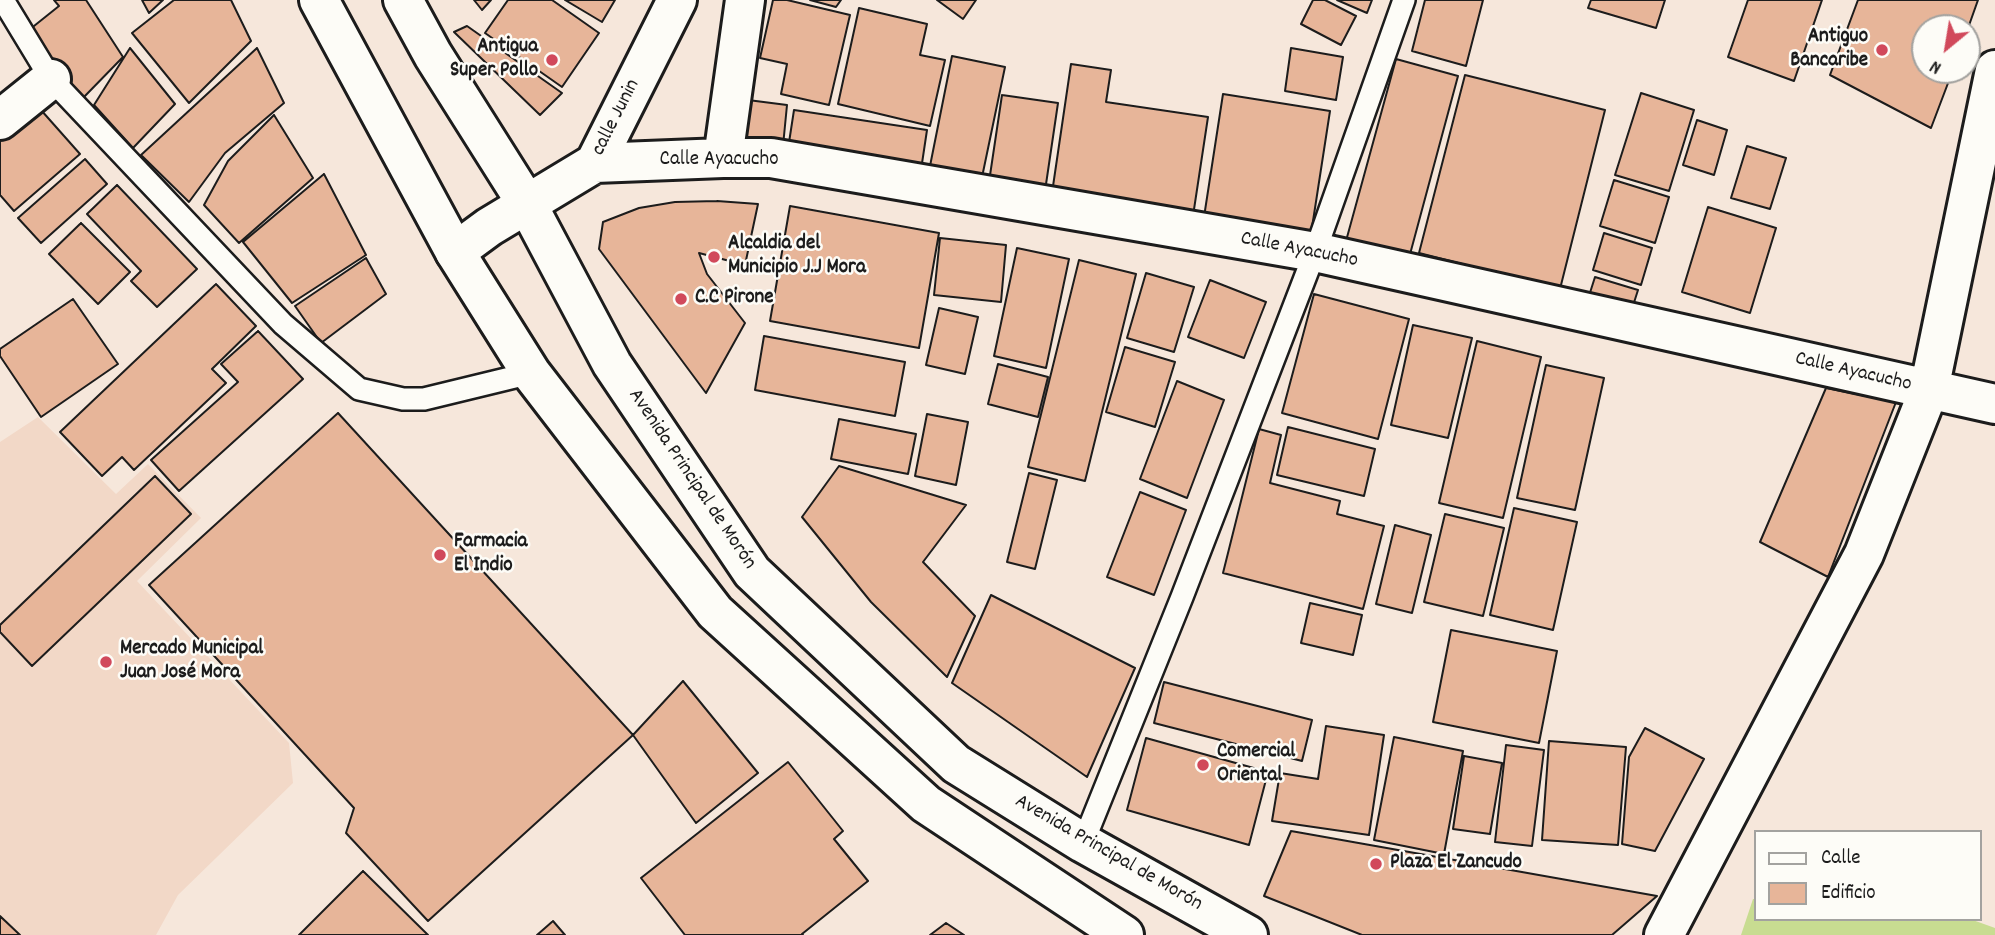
<!DOCTYPE html>
<meta charset="utf-8">
<style>
body{margin:0}
#map{position:relative;width:1995px;height:935px;overflow:hidden;background:#f6e7db;font-family:Dekko,sans-serif}
canvas{display:block}
.legend{position:absolute;left:1754px;top:830px;width:228px;height:91px;box-sizing:border-box;background:#fdfcf7;border:2px solid #a3a29f;margin:0;padding:9px 12px;list-style:none;font-size:21px;color:#1c1c1c}
.legend li{display:flex;align-items:center;gap:14px;height:35px}
.legend b{width:35px;border:2px solid #a3a29f}
.north{position:absolute;left:1911px;top:14px;width:70px;height:70px;box-sizing:border-box;background:#fdfcf7;border:2px solid #a3a29f;border-radius:50%;rotate:210deg;font-size:19px;font-weight:700;line-height:28px;text-align:center;color:#1c1c1c}
.north::after{content:'';display:block;margin:auto;width:24px;height:32px;background:#d1495b;clip-path:polygon(50% 0,100% 100%,50% 72%,0 100%)}
</style>
<div id="map">
<canvas width="1995" height="935"></canvas>
<ul class="legend">
<li><b style="height:9px;background:#fdfcf7"></b>Calle</li>
<li><b style="height:19px;background:#e7b599"></b>Edificio</li>
</ul>
<div class="north">N</div>
</div>
<script>
const context = document.querySelector('canvas').getContext('2d');
context.lineJoin = 'round';
function fill(path, color) { context.fillStyle = color; context.fill(path, 'evenodd'); }
const poly = rows => new Path2D(rows.map(r => 'M' + r).join(''));
function stroke(path, color, width, dash) { context.strokeStyle = color; context.lineWidth = width; context.lineCap = dash ? 'butt' : 'round'; context.setLineDash(dash || []); context.stroke(path); }
function drawText(font, color, halo, rows, align = 'center') {
  context.font = font + ' Dekko,sans-serif'; context.lineWidth = 5; context.setLineDash([]); context.textBaseline = 'middle'; context.strokeStyle = halo; context.fillStyle = color; for (const [text, x, y, turn = 0] of rows) {
    context.save(); context.translate(x, y); context.rotate((+turn || 0) * Math.PI / 180); context.textAlign = isNaN(turn) ? turn : align; if (halo) context.strokeText(text, 0, 0); context.fillText(text, 0, 0); context.restore();
  }
}
fill(poly([
 [38,417,116,494,148,464,201,518,137,581,289,743,293,783,178,895,156,935,0,935,0,442]
]), '#f2d8c7');
fill(poly([
 [1753,899,1755,899,1755,919,1970,919,1995,928,1995,935,1741,935]
]), '#c8dc91');
const building = poly([
 [54,0,86,0,123,57,83,98,29,30,59,6,54,0],
 [142,0,163,0,149,13,142,0],
 [174,0,231,0,251,41,189,103,132,33,174,0],
 [474,0,491,0,482,10,474,0],
 [508,0,552,0,599,33,562,87,485,33,508,0],
 [565,0,615,0,602,22,565,0],
 [773,0,787,0,850,15,829,105,781,94,787,64,760,58,773,0],
 [810,0,841,0,836,7,810,0],
 [937,0,976,0,963,19,937,0],
 [1313,0,1325,0,1356,16,1341,45,1301,24,1313,0],
 [1337,0,1372,0,1367,13,1337,0],
 [1425,0,1483,0,1466,66,1412,51,1425,0],
 [1591,0,1665,0,1656,28,1588,8,1591,0],
 [1748,0,1822,0,1794,81,1728,57,1748,0],
 [1858,0,1978,0,1967,31,1967,28,1925,28,1925,70,1953,70,1931,128,1830,75,1858,0],
 [859,8,927,24,920,55,945,60,930,126,838,104,859,8],
 [467,26,562,93,540,115,454,32,467,26],
 [130,48,175,104,133,148,94,105,130,48],
 [257,48,284,103,225,153,189,202,141,155,257,48],
 [1291,48,1343,57,1336,100,1285,91,1291,48],
 [952,56,1005,67,981,182,929,171,952,56],
 [1396,59,1458,76,1409,258,1346,241,1396,59],
 [1071,64,1111,70,1106,102,1208,117,1193,216,1052,193,1071,64],
 [1465,75,1605,110,1560,289,1419,253,1465,75],
 [1641,93,1694,110,1669,191,1615,175,1641,93],
 [1223,94,1330,111,1311,234,1204,217,1223,94],
 [1002,95,1058,103,1045,191,989,182,1002,95],
 [748,100,787,105,783,146,744,142,748,100],
 [33,101,80,154,14,211,0,195,0,130,33,101],
 [794,110,927,130,921,170,788,149,794,110],
 [274,115,313,178,239,243,204,205,228,161,274,115],
 [1697,120,1727,130,1714,175,1683,165,1697,120],
 [1747,146,1786,158,1770,209,1731,198,1747,146],
 [85,159,107,184,41,243,18,218,85,159],
 [324,174,366,255,292,303,243,242,324,174],
 [1614,180,1669,197,1655,243,1600,226,1614,180],
 [117,185,197,269,157,307,131,281,141,271,87,214,117,185],
 [717,201,758,204,745,265,699,253,707,274,745,323,706,393,599,249,603,222,639,208,675,202,717,201],
 [790,206,939,233,919,348,770,321,790,206],
 [1708,207,1776,228,1750,313,1682,292,1708,207],
 [81,223,130,272,98,304,49,254,81,223],
 [1604,233,1652,248,1641,285,1593,270,1604,233],
 [940,238,1006,245,1001,302,934,295,940,238],
 [1017,248,1069,259,1046,368,994,356,1017,248],
 [366,258,386,294,321,343,295,306,366,258],
 [1079,260,1136,274,1085,481,1028,467,1079,260],
 [1146,273,1194,287,1174,352,1127,338,1146,273],
 [1595,277,1638,290,1631,312,1588,299,1595,277],
 [1210,280,1266,302,1244,358,1188,337,1210,280],
 [216,284,256,326,212,369,226,383,134,470,122,457,102,476,60,432,216,284],
 [1314,294,1409,319,1378,439,1282,413,1314,294],
 [73,299,118,364,41,417,0,356,0,349,73,299],
 [939,308,978,317,965,374,926,365,939,308],
 [1413,325,1472,338,1448,438,1391,425,1413,325],
 [258,331,303,379,179,491,151,460,238,382,221,364,258,331],
 [764,336,905,362,895,416,755,390,764,336],
 [1477,341,1541,357,1503,518,1439,503,1477,341],
 [1125,347,1175,362,1155,427,1106,412,1125,347],
 [998,364,1048,377,1038,417,988,404,998,364],
 [1546,365,1604,378,1575,510,1517,498,1546,365],
 [1177,381,1224,400,1187,498,1140,479,1177,381],
 [1826,388,1896,402,1828,577,1760,542,1826,388],
 [338,413,633,735,428,921,346,833,354,808,149,585,338,413],
 [927,414,968,422,956,485,915,476,927,414],
 [839,419,916,434,908,474,831,459,839,419],
 [1288,427,1375,449,1364,496,1277,475,1288,427],
 [1259,429,1281,435,1270,483,1340,501,1337,514,1384,526,1363,609,1223,573,1259,429],
 [839,466,966,505,923,562,975,616,947,677,871,602,802,517,839,466],
 [1029,473,1057,480,1035,569,1007,562,1029,473],
 [155,476,191,514,32,666,0,632,0,625,155,476],
 [1140,492,1186,510,1154,595,1107,577,1140,492],
 [1514,508,1577,522,1553,630,1490,615,1514,508],
 [1445,514,1504,528,1483,616,1424,602,1445,514],
 [1395,525,1431,535,1412,613,1376,604,1395,525],
 [991,595,1135,668,1087,777,952,683,991,595],
 [1310,603,1362,615,1353,655,1301,643,1310,603],
 [1451,630,1557,651,1539,743,1433,722,1451,630],
 [683,681,758,773,696,823,633,735,683,681],
 [1164,682,1312,720,1302,761,1154,723,1164,682],
 [1326,726,1384,735,1369,835,1272,821,1280,773,1318,779,1326,726],
 [1645,728,1704,759,1655,851,1622,844,1629,757,1645,728],
 [1394,737,1463,751,1444,854,1374,840,1394,737],
 [1146,738,1268,772,1249,845,1127,810,1146,738],
 [1549,741,1626,747,1618,845,1542,840,1549,741],
 [1506,745,1544,750,1532,846,1495,842,1506,745],
 [1464,756,1502,763,1490,834,1453,829,1464,756],
 [788,762,843,831,834,839,868,881,802,934,803,935,685,935,641,878,788,762],
 [1291,831,1657,896,1612,935,1362,935,1264,896,1291,831],
 [363,871,428,935,299,935,363,871],
 [0,916,20,935,0,935,0,916],
 [553,921,565,935,537,935,553,921],
 [946,923,964,935,930,935,946,923]
]);
fill(building, '#e7b599');
stroke(building, '#1c1c1c', 2);
const lane = poly([
 [3,0,51,79,283,324,359,389,403,399,424,399,531,373],
 [1083,843,1182,597,1315,252,1404,0]
]);
const street = poly([
 [0,120,51,79],
 [723,158,745,0],
 [595,163,723,158,771,158,1315,252,1995,404],
 [455,252,489,227,595,163,677,0],
 [1664,935,1864,554,1929,390,1995,70]
]);
const primary = poly([
 [319,0,455,252,531,373,715,612,926,804,1124,935],
 [403,0,433,55,527,204,612,364,752,572,956,764,1083,843,1248,935]
]);
stroke(lane, '#1c1c1c', 26);
stroke(street, '#1c1c1c', 44);
stroke(primary, '#1c1c1c', 44);
stroke(lane, '#fdfcf7', 21);
stroke(street, '#fdfcf7', 38);
stroke(primary, '#fdfcf7', 38);
for (const [x, y, r, color] of [
 [1882,50,7,"#d1495b"],
 [552,60,7,"#d1495b"],
 [714,257,7,"#d1495b"],
 [681,299,7,"#d1495b"],
 [440,555,7,"#d1495b"],
 [106,662,7,"#d1495b"],
 [1203,765,7,"#d1495b"],
 [1376,864,7,"#d1495b"]
]) { const dot = new Path2D(); dot.arc(x, y, r, 0, 2 * Math.PI); context.fillStyle = color; context.fill(dot); stroke(dot, '#fdfcf7', 2.5); }
drawText('bold 21px', '#1c1c1c', '#fdfcf7', [
 ["Antiguo",1868,38,"right"],
 ["Bancaribe",1868,62,"right"],
 ["Antigua",538,48,"right"],
 ["Super Pollo",538,72,"right"],
 ["Alcaldia del",728,245],
 ["Municipio J.J Mora",728,269],
 ["C.C Pirone",695,299],
 ["Farmacia",454,543],
 ["El Indio",454,567],
 ["Mercado Municipal",120,650],
 ["Juan José Mora",120,674],
 ["Comercial",1217,753],
 ["Oriental",1217,777],
 ["Plaza El Zancudo",1390,864]
], 'left');
drawText('21px', '#1c1c1c', '#fdfcf7', [
 ["calle Junin",617,118,-63],
 ["Calle Ayacucho",719,161],
 ["Calle Ayacucho",1299,251,11],
 ["Calle Ayacucho",1853,373,13],
 ["Avenida Principal de Morón",691,480,56],
 ["Avenida Principal de Morón",1108,854,30]
]);
</script>
